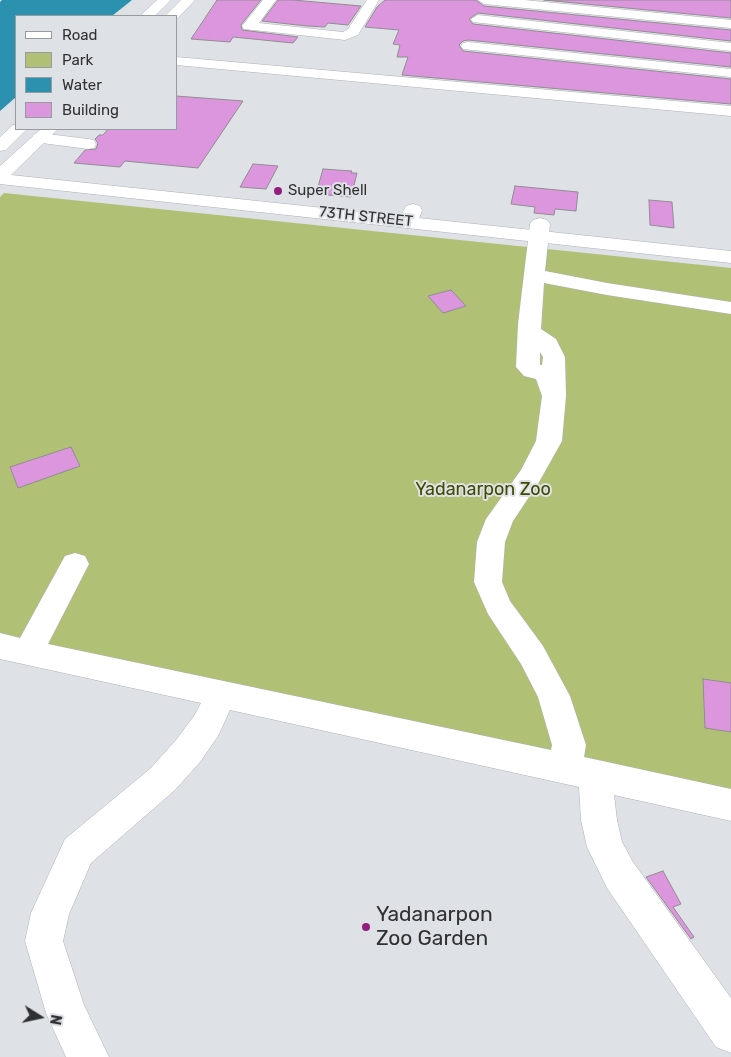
<!DOCTYPE html>
<style>
body{margin:0}
#map{position:relative;width:731px;height:1057px;overflow:hidden;background:#dee1e5;font-family:Rubik,sans-serif}
canvas{display:block}
.legend{position:absolute;left:15px;top:15px;width:162px;height:115px;box-sizing:border-box;background:#dee1e5;border:1px solid #989b9d;margin:0;padding:6px 9px;list-style:none;font-size:15px;color:#303132}
.legend li{display:flex;align-items:center;gap:10px;height:25px}
.legend b{width:25px;border:1px solid #989b9d}
.north{position:absolute;left:15px;top:992px;width:50px;height:50px;-webkit-text-stroke:4px #dee1e5;paint-order:stroke;rotate:100deg;font-size:14px;font-weight:700;line-height:20px;text-align:center;color:#303132}
.north::after{content:'';display:block;margin:auto;width:18px;height:22px;background:#303132;clip-path:polygon(50% 0,100% 100%,50% 72%,0 100%)}
</style>
<div id="map">
<canvas width="731" height="1057"></canvas>
<ul class="legend">
<li><b style="height:6px;background:#fff"></b>Road</li>
<li><b style="height:14px;background:#b0c176"></b>Park</li>
<li><b style="height:14px;background:#2c91af"></b>Water</li>
<li><b style="height:14px;background:#dc96de"></b>Building</li>
</ul>
<div class="north">N</div>
</div>
<script>
const context = document.querySelector('canvas').getContext('2d');
context.lineJoin = 'round';
function fill(path, color) { context.fillStyle = color; context.fill(path, 'evenodd'); }
const poly = rows => new Path2D(rows.map(r => 'M' + r).join(''));
function stroke(path, color, width, dash) { context.strokeStyle = color; context.lineWidth = width; context.lineCap = dash ? 'butt' : 'round'; context.setLineDash(dash || []); context.stroke(path); }
function drawText(font, color, halo, rows, align = 'center') {
  context.font = font + ' Rubik,sans-serif'; context.lineWidth = 4; context.setLineDash([]); context.textBaseline = 'middle'; context.strokeStyle = halo; context.fillStyle = color; for (const [text, x, y, turn = 0] of rows) {
    context.save(); context.translate(x, y); context.rotate((+turn || 0) * Math.PI / 180); context.textAlign = isNaN(turn) ? turn : align; if (halo) context.strokeText(text, 0, 0); context.fillText(text, 0, 0); context.restore();
  }
}
fill(poly([
 [4,193,731,268,731,794,0,642,0,197]
]), '#b0c176');
fill(poly([
 [2,0,132,0,112,16,16,16,16,97,0,111,0,2]
]), '#2c91af');
const building = poly([
 [217,0,261,0,241,25,242,30,298,37,293,43,233,37,230,42,191,39,217,0],
 [278,0,293,0,361,6,348,25,328,23,325,27,307,26,262,21,278,0],
 [385,0,476,0,484,6,731,30,731,41,478,13,469,19,473,24,731,53,731,67,468,40,463,41,459,45,463,51,731,79,731,104,402,75,408,57,397,57,400,45,393,44,399,30,365,27,377,7,385,0],
 [544,0,731,0,731,18,544,0],
 [176,96,243,101,198,168,125,161,120,167,74,163,85,150,96,149,98,143,95,139,99,135,103,135,108,129,176,129,176,96],
 [253,164,278,166,266,189,240,187,253,164],
 [323,169,352,171,351,173,357,173,351,197,316,194,323,169],
 [515,186,578,192,576,211,555,209,554,215,534,213,535,207,511,204,515,186],
 [649,200,672,202,674,228,650,225,649,200],
 [451,290,466,306,443,313,428,296,451,290],
 [71,447,80,466,18,488,10,467,71,447],
 [703,679,731,683,731,732,705,728,703,679],
 [663,871,681,904,673,907,694,937,691,939,646,877,663,871]
]);
fill(building, '#dc96de');
stroke(building, '#908d90', 1);
const minor = poly([
 [263,0,276,0,259,23,343,32,348,29,367,0,379,0,358,35,345,40,244,29,242,26,263,0],
 [478,0,524,0,731,20,731,28,484,4,478,0],
 [478,15,731,43,731,51,473,22,471,19,478,15],
 [468,42,731,69,731,77,463,49,461,46,463,43,468,42],
 [176,57,731,106,731,116,176,65,176,57],
 [40,133,88,139,94,140,96,144,94,148,88,149,34,142,32,138,34,134,40,133],
 [540,218,547,220,550,224,545,271,607,283,731,302,731,314,607,295,544,283,541,329,556,339,565,357,566,396,562,441,539,482,513,521,505,542,502,582,510,601,543,646,570,696,586,745,584,757,731,789,731,821,614,795,617,820,622,842,633,862,731,998,731,1053,716,1047,607,888,587,847,581,820,579,787,230,710,218,736,200,762,175,790,91,863,69,914,63,941,84,1005,109,1057,66,1057,46,1013,25,941,31,913,65,839,151,768,176,740,194,716,201,703,0,659,0,633,20,638,65,556,75,553,85,556,89,564,48,644,551,750,552,745,538,697,521,664,488,614,474,582,477,542,486,519,521,470,536,441,542,396,536,379,524,376,516,367,518,324,530,224,533,220,540,218],
 [540,352,543,357,542,365,540,365,540,352]
]);
const major = poly([
 [157,0,171,0,155,16,140,16,157,0],
 [181,0,195,0,177,19,176,16,165,16,181,0],
 [13,125,16,125,16,129,27,129,6,150,0,151,0,137,13,125],
 [41,129,58,129,11,175,731,251,731,263,0,184,0,166,41,129]
]);
const highway = poly([
 [413,204,420,206,422,210,418,222,415,226,408,228,401,226,398,222,406,206,413,204]
]);
stroke(minor, '#aeb1b5', 1);
stroke(major, '#aeb1b5', 1);
stroke(highway, '#aeb1b5', 1);
fill(minor, '#fff');
fill(major, '#fff');
fill(highway, '#fff');
for (const [x, y, r, color] of [
 [278,191,5,"#921f7e"],
 [366,927,5,"#921f7e"]
]) { const dot = new Path2D(); dot.arc(x, y, r, 0, 2 * Math.PI); context.fillStyle = color; context.fill(dot); stroke(dot, '#dee1e5', 2); }
drawText('15px', '#303132', '#dee1e5', [
 ["Super Shell",288,191]
], 'left');
drawText('15px', '#303132', '#dee1e5', [
 ["73TH STREET",366,217,6]
]);
drawText('18px', '#404b00', '#dee1e5', [
 ["Yadanarpon Zoo",483,490]
]);
drawText('21px', '#303132', '#dee1e5', [
 ["Yadanarpon",376,915],
 ["Zoo Garden",376,939]
], 'left');
</script>
